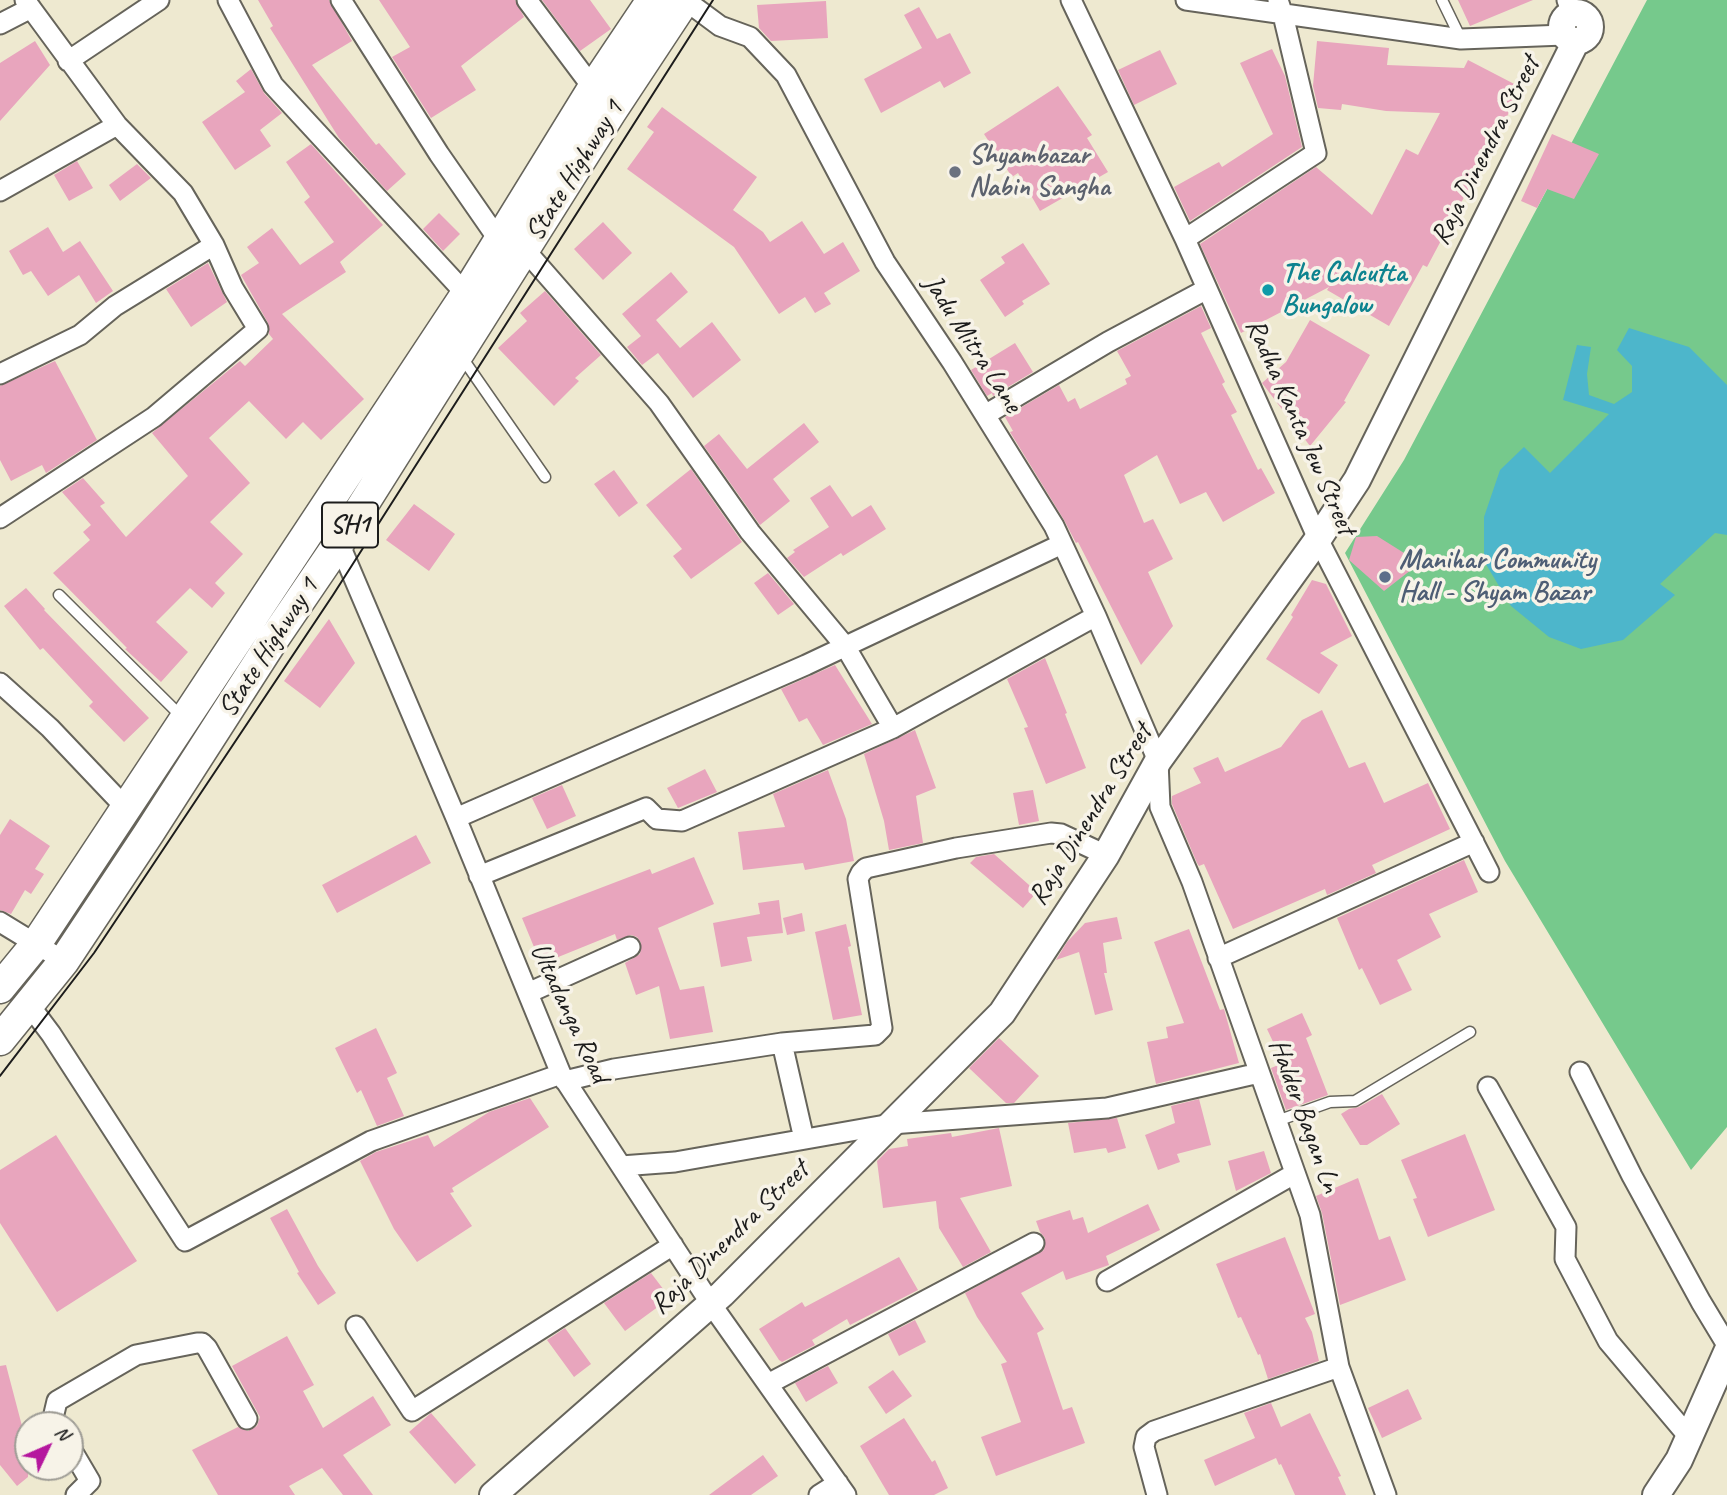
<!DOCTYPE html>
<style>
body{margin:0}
#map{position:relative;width:1727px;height:1495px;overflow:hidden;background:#eee9d0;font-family:Caveat,sans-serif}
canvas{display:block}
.north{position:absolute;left:14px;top:1411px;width:70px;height:70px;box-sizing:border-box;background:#f7f3e8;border:2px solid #9f9d96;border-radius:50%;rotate:46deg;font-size:19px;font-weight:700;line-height:28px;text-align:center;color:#1c1c1c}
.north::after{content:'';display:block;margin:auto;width:24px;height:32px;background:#b5179e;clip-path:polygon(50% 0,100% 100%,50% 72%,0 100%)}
</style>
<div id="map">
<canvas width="1727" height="1495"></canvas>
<div class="north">N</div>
</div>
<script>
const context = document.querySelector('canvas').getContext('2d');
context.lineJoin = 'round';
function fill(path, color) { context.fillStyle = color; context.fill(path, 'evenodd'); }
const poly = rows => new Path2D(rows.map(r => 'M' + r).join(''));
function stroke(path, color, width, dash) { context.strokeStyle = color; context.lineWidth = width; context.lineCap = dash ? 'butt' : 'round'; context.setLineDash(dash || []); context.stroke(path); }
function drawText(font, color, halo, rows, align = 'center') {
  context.font = font + ' Caveat,sans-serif'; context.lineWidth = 7; context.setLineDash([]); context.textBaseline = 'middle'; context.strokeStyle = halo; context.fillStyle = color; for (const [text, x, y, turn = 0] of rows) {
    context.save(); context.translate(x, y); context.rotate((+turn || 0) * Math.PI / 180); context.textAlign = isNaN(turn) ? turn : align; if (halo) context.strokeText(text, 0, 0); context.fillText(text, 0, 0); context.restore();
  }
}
fill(poly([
 [1647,0,1727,0,1727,1127,1691,1170,1505,861,1345,553,1404,460]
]), '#76c98c');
fill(poly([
 [1629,328,1689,347,1727,385,1727,535,1715,533,1660,584,1675,595,1623,640,1581,649,1549,637,1511,606,1484,561,1484,517,1500,470,1524,447,1550,473,1609,414,1563,400,1577,345,1591,347,1587,374,1589,395,1614,404,1632,392,1632,366,1617,350]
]), '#4db6cb');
fill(poly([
 [258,0,329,0,352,41,312,65,376,145,379,143,406,174,387,191,339,138,270,28,273,26],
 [379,0,515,0,524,17,461,66,476,90,431,118,392,57,410,47],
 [542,0,590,0,611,29,580,51],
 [1458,0,1533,0,1470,26],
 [826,1,828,38,771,41,759,28,757,5],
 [919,7,937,39,950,33,971,73,944,88,940,81,881,113,864,79,922,48,904,15],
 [35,41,50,65,0,121,0,63],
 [1317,41,1389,48,1387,65,1464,68,1468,60,1522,88,1427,267,1423,265,1389,326,1327,290,1329,287,1241,333,1200,244,1316,167,1372,215,1406,149,1418,155,1440,113,1386,111,1342,104,1341,110,1318,108,1313,86],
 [1272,49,1285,76,1302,147,1190,221,1174,187,1219,162,1222,167,1273,134,1240,63],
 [1160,50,1177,84,1134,105,1118,70],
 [251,69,264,93,282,113,260,130,271,146,235,170,202,122,245,92,236,81],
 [1058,86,1092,135,1087,138,1108,172,1040,211,1018,173,1012,177,984,134],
 [662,107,757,177,733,210,763,232,770,242,802,221,824,254,843,242,860,271,824,293,831,304,815,313,805,297,779,314,734,247,627,169,654,132,647,127],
 [1552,134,1599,154,1574,199,1547,189,1537,208,1521,201],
 [311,144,383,225,340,262,346,272,282,314,364,399,321,440,303,422,286,439,249,401,209,438,250,483,210,522,243,554,215,583,225,593,212,608,190,588,156,622,188,652,161,682,125,649,127,648,53,573,90,540,83,532,91,525,62,492,83,478,105,503,100,506,126,537,188,476,152,433,240,361,245,366,273,339,269,334,268,323,241,275,259,263,247,247,272,228,300,265,334,242,304,202,310,197,286,162],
 [77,161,93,188,69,201,54,175],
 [137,164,151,178,120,201,109,185],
 [439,213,460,234,443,251,423,229],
 [603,222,632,253,603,280,574,249],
 [48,227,63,252,80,241,113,291,96,303,79,275,48,296,31,271,23,275,9,251],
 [1023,243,1050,284,1022,301,1024,304,1005,317,980,280,1005,263,1001,257],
 [208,263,227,302,191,327,166,289],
 [671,272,688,292,656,320,680,348,712,322,741,360,693,398,658,353,642,365,627,347,641,336,622,314],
 [545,291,601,355,575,378,579,381,554,406,498,348,527,321,520,313],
 [1201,306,1211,328,1201,333,1225,382,1222,384,1237,412,1231,415,1258,470,1261,468,1275,493,1223,522,1206,492,1180,504,1157,455,1124,475,1144,523,1153,519,1173,559,1148,572,1173,626,1141,665,1078,542,1076,543,1064,520,1010,432,1013,431,1005,417,1059,385,1068,402,1075,398,1080,409,1127,384,1125,379,1131,376,1117,351],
 [1310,320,1370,355,1344,401,1346,402,1310,446,1262,383,1286,362],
 [1015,343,1033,372,993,396,992,393,987,396,971,370],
 [55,361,97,440,46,473,42,465,11,481,0,460,0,386],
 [804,423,819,442,773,479,790,501,760,525,704,446,719,434,747,469],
 [691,469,742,542,691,579,673,556,682,549,646,505],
 [614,470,638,503,619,517,594,484],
 [830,485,852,517,871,505,886,529,843,556,841,553,804,577,787,558,795,552,793,550,829,527,810,498],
 [414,504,455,534,429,571,386,540],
 [1377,536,1420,563,1384,591,1349,560,1356,537],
 [768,573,794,604,778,615,754,583],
 [1312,580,1326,584,1352,636,1320,653,1338,665,1319,694,1266,659,1293,617,1291,615],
 [26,588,45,609,44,610,149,718,124,742,89,706,93,702,43,648,40,650,4,606],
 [329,619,355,663,320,708,284,681],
 [1045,658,1067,713,1065,714,1086,768,1046,784,1024,728,1028,727,1007,679],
 [835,665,872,724,823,745,807,718,799,722,781,689],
 [1322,710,1349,768,1365,762,1384,803,1428,783,1450,829,1372,865,1376,873,1327,895,1325,889,1233,929,1204,864,1199,866,1197,863,1172,804,1172,796,1201,783,1193,768,1218,757,1225,772,1281,747,1302,720],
 [915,730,936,788,916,796,923,843,889,850,884,821,864,754],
 [705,769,717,792,678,808,667,788],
 [828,770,846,819,854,861,805,870,803,863,743,870,738,832,785,827,773,794],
 [562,785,576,816,547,829,532,798],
 [1033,790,1039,821,1019,825,1013,793],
 [10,819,50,846,35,869,44,874,31,894,25,890,11,914,0,910,0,835],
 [416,835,431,863,337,913,322,885],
 [994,854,1037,892,1023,908,970,863,976,857],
 [694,857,714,904,658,928,680,990,704,986,713,1032,670,1039,659,986,636,995,625,963,640,954,641,943,637,937,631,935,617,940,615,934,541,964,522,918,650,869,652,874],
 [1464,860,1478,892,1429,914,1441,937,1397,960,1412,990,1380,1005,1362,968,1359,970,1337,918],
 [779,900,783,933,747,937,752,961,721,967,713,923,760,914,758,903],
 [802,913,805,931,787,935,783,918],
 [1117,917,1122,939,1103,943,1107,973,1104,973,1113,1010,1095,1015,1079,952,1056,960,1067,942,1085,923],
 [846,924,851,946,848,947,862,1015,833,1020,815,932],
 [1189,929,1220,1010,1224,1009,1239,1063,1156,1084,1147,1042,1168,1038,1166,1027,1184,1023,1154,942],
 [1302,1013,1312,1035,1306,1038,1328,1095,1286,1110,1271,1068,1283,1063,1267,1029],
 [376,1028,397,1073,387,1078,404,1116,377,1126,361,1090,357,1093,335,1048],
 [999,1038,1039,1076,1014,1103,1006,1103,969,1068],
 [1382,1094,1400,1124,1367,1145,1360,1145,1341,1114,1349,1109,1359,1107],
 [530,1098,549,1127,452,1188,454,1192,450,1193,472,1226,417,1262,394,1229,360,1161,376,1152,428,1135,434,1147,489,1112],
 [1199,1099,1211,1145,1177,1154,1180,1162,1158,1170,1145,1135,1175,1123,1171,1106],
 [1117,1118,1126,1148,1108,1153,1106,1148,1074,1153,1068,1123],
 [999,1128,1012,1186,960,1198,991,1252,963,1267,939,1228,936,1201,883,1208,877,1161,889,1149,908,1146,907,1139,951,1133,952,1137],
 [1465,1134,1495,1210,1428,1237,1413,1199,1417,1198,1401,1160],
 [56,1135,137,1261,57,1312,0,1223,0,1170],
 [1264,1151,1271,1173,1236,1191,1228,1161],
 [1358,1178,1379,1240,1390,1236,1406,1280,1340,1305,1322,1213,1316,1196],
 [1148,1204,1160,1230,1106,1256,1109,1265,1066,1280,1063,1271,1021,1293,1044,1329,1037,1333,1063,1410,1072,1407,1085,1443,996,1476,981,1437,1021,1422,1001,1364,1007,1362,977,1317,965,1293,1044,1250,1045,1238,1040,1232,1036,1221,1070,1210,1073,1220,1083,1217,1088,1233],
 [287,1209,318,1266,336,1293,318,1305,297,1273,299,1272,270,1218],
 [1285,1237,1315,1314,1305,1318,1312,1332,1319,1361,1268,1379,1260,1354,1258,1355,1241,1317,1238,1318,1216,1264],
 [899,1257,918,1290,850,1325,847,1319,812,1340,815,1345,782,1362,779,1360,759,1329,802,1302,805,1307],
 [651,1273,670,1298,625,1331,604,1303],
 [915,1320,926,1342,899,1356,888,1334],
 [565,1328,591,1364,574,1377,547,1340],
 [287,1336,314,1385,303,1391,323,1428,373,1396,391,1425,343,1455,373,1495,343,1495,322,1468,289,1486,295,1495,218,1495,192,1450,238,1427,248,1431,257,1426,260,1417,232,1366],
 [6,1365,22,1426,28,1434,28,1477,17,1486,0,1465,0,1366],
 [828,1366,838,1383,806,1402,795,1383],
 [893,1370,912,1396,886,1414,868,1387],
 [1408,1389,1422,1419,1382,1438,1368,1408],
 [1271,1403,1281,1427,1310,1413,1341,1476,1338,1477,1346,1495,1295,1495,1281,1464,1279,1465,1276,1458,1215,1486,1204,1460,1255,1438,1244,1413],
 [431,1413,476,1465,455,1484,409,1432],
 [904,1418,932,1462,935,1460,948,1488,934,1495,889,1495,860,1446],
 [763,1455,778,1476,751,1495,709,1495]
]), '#e8a5bd');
const service = poly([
 [1442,0,1461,39],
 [461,356,545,477],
 [59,595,183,718],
 [1277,1121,1330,1102,1355,1101,1470,1032]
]);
const minor = poly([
 [228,0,273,85,466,294],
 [341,0,439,154,498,239,525,250,659,403,750,532,845,646,893,728],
 [527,0,593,88],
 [685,0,720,26,750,37,786,75,885,262,952,362,1054,526,1096,616,1158,761,1160,807,1192,882,1310,1215,1339,1367,1386,1495],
 [1071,0,1185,239,1318,539,1489,872],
 [1186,0,1461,39,1564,35],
 [1567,0,1572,13],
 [0,24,31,8],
 [68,61,159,0],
 [0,191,117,125],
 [1185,239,1316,153,1283,15,1278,0],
 [0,374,80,335,115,306,214,245],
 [985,415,1108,342,1207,289],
 [321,510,339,543,456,818,561,1074,711,1304,846,1495],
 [0,518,154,417,258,329,233,288,214,245,183,193,117,125,25,0],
 [0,683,50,728,125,807],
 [456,818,806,665,1062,544],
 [479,876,646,808,657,819,682,821,893,728,1096,616],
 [0,922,64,961],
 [1218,958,1474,842],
 [528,993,630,947],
 [30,1006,51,1034,185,1241,371,1141,561,1074],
 [782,1043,875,1035,882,1028,858,879,861,873,866,868,956,848,1051,833,1061,834,1106,855],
 [1580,1072,1632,1176,1701,1302,1727,1345],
 [565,1081,614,1069,782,1043,804,1139],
 [1488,1087,1566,1227,1565,1259,1608,1341,1689,1437],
 [621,1166,675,1162,891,1124,1107,1108,1259,1073],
 [1107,1281,1294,1174],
 [356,1326,412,1411,673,1245],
 [768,1384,1034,1243],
 [57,1425,53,1418,57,1401,136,1355,197,1343,202,1343,207,1348,247,1419],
 [70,1447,90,1481,76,1495],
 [819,1495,838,1483],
 [1157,1495,1144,1447,1146,1437,1154,1431,1339,1367]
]);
const secondary = poly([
 '1562 27a14 14 0 1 1 28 0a14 14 0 1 1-28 0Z',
 [493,1495,722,1294,1002,1013,1106,855,1158,761,1318,539,1357,480,1576,41],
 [1656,1495,1679,1460,1727,1352]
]);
const primary = poly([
 [0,988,36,944,466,294,593,88,652,0],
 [0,1040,64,961,149,833,271,643,339,543,611,112,685,0]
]);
stroke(service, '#66645b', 13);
stroke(minor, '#66645b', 23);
stroke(secondary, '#66645b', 30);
stroke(primary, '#66645b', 33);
stroke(service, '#fff', 10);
stroke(minor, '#fff', 19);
stroke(secondary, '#fff', 26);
stroke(primary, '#fff', 30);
stroke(poly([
 [0,1076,94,953,333,595,713,0]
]), '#1c1c1c', 2);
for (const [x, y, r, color] of [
 [955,172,7,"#6b7280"],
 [1268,290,7,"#0f9aa8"],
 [1385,577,7,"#5c6f8a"]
]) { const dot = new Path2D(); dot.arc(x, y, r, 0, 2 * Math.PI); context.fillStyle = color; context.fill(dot); stroke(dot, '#f7f3e8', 2.5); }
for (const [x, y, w] of [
 [350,525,56]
]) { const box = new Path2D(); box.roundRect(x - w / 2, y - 22.5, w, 45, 5); context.fillStyle = '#f7f3e8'; context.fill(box); stroke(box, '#1c1c1c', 2); }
drawText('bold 26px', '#1c1c1c', null, [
 ["SH1",350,525]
]);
drawText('28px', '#1c1c1c', '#f7f3e8', [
 ["Raja Dinendra Street",1486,151,-63],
 ["State Highway 1",575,171,-58],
 ["Jadu Mitra Lane",972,344,57],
 ["Radha Kanta Jew Street",1300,427,66],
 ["State Highway 1",269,648,-57],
 ["Raja Dinendra Street",1091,815,-58],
 ["Ultadanga Road",569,1013,65],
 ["Halder Bagan Ln",1304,1116,70],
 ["Raja Dinendra Street",730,1238,-44]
]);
drawText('bold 28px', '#5b616d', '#f7f3e8', [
 ["Shyambazar",969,156],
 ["Nabin Sangha",969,188]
], 'left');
drawText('bold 28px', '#0d838f', '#f7f3e8', [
 ["The Calcutta",1282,274],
 ["Bungalow",1282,306]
], 'left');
drawText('bold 28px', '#4e5e75', '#f7f3e8', [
 ["Manihar Community",1399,561],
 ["Hall - Shyam Bazar",1399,593]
], 'left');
</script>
